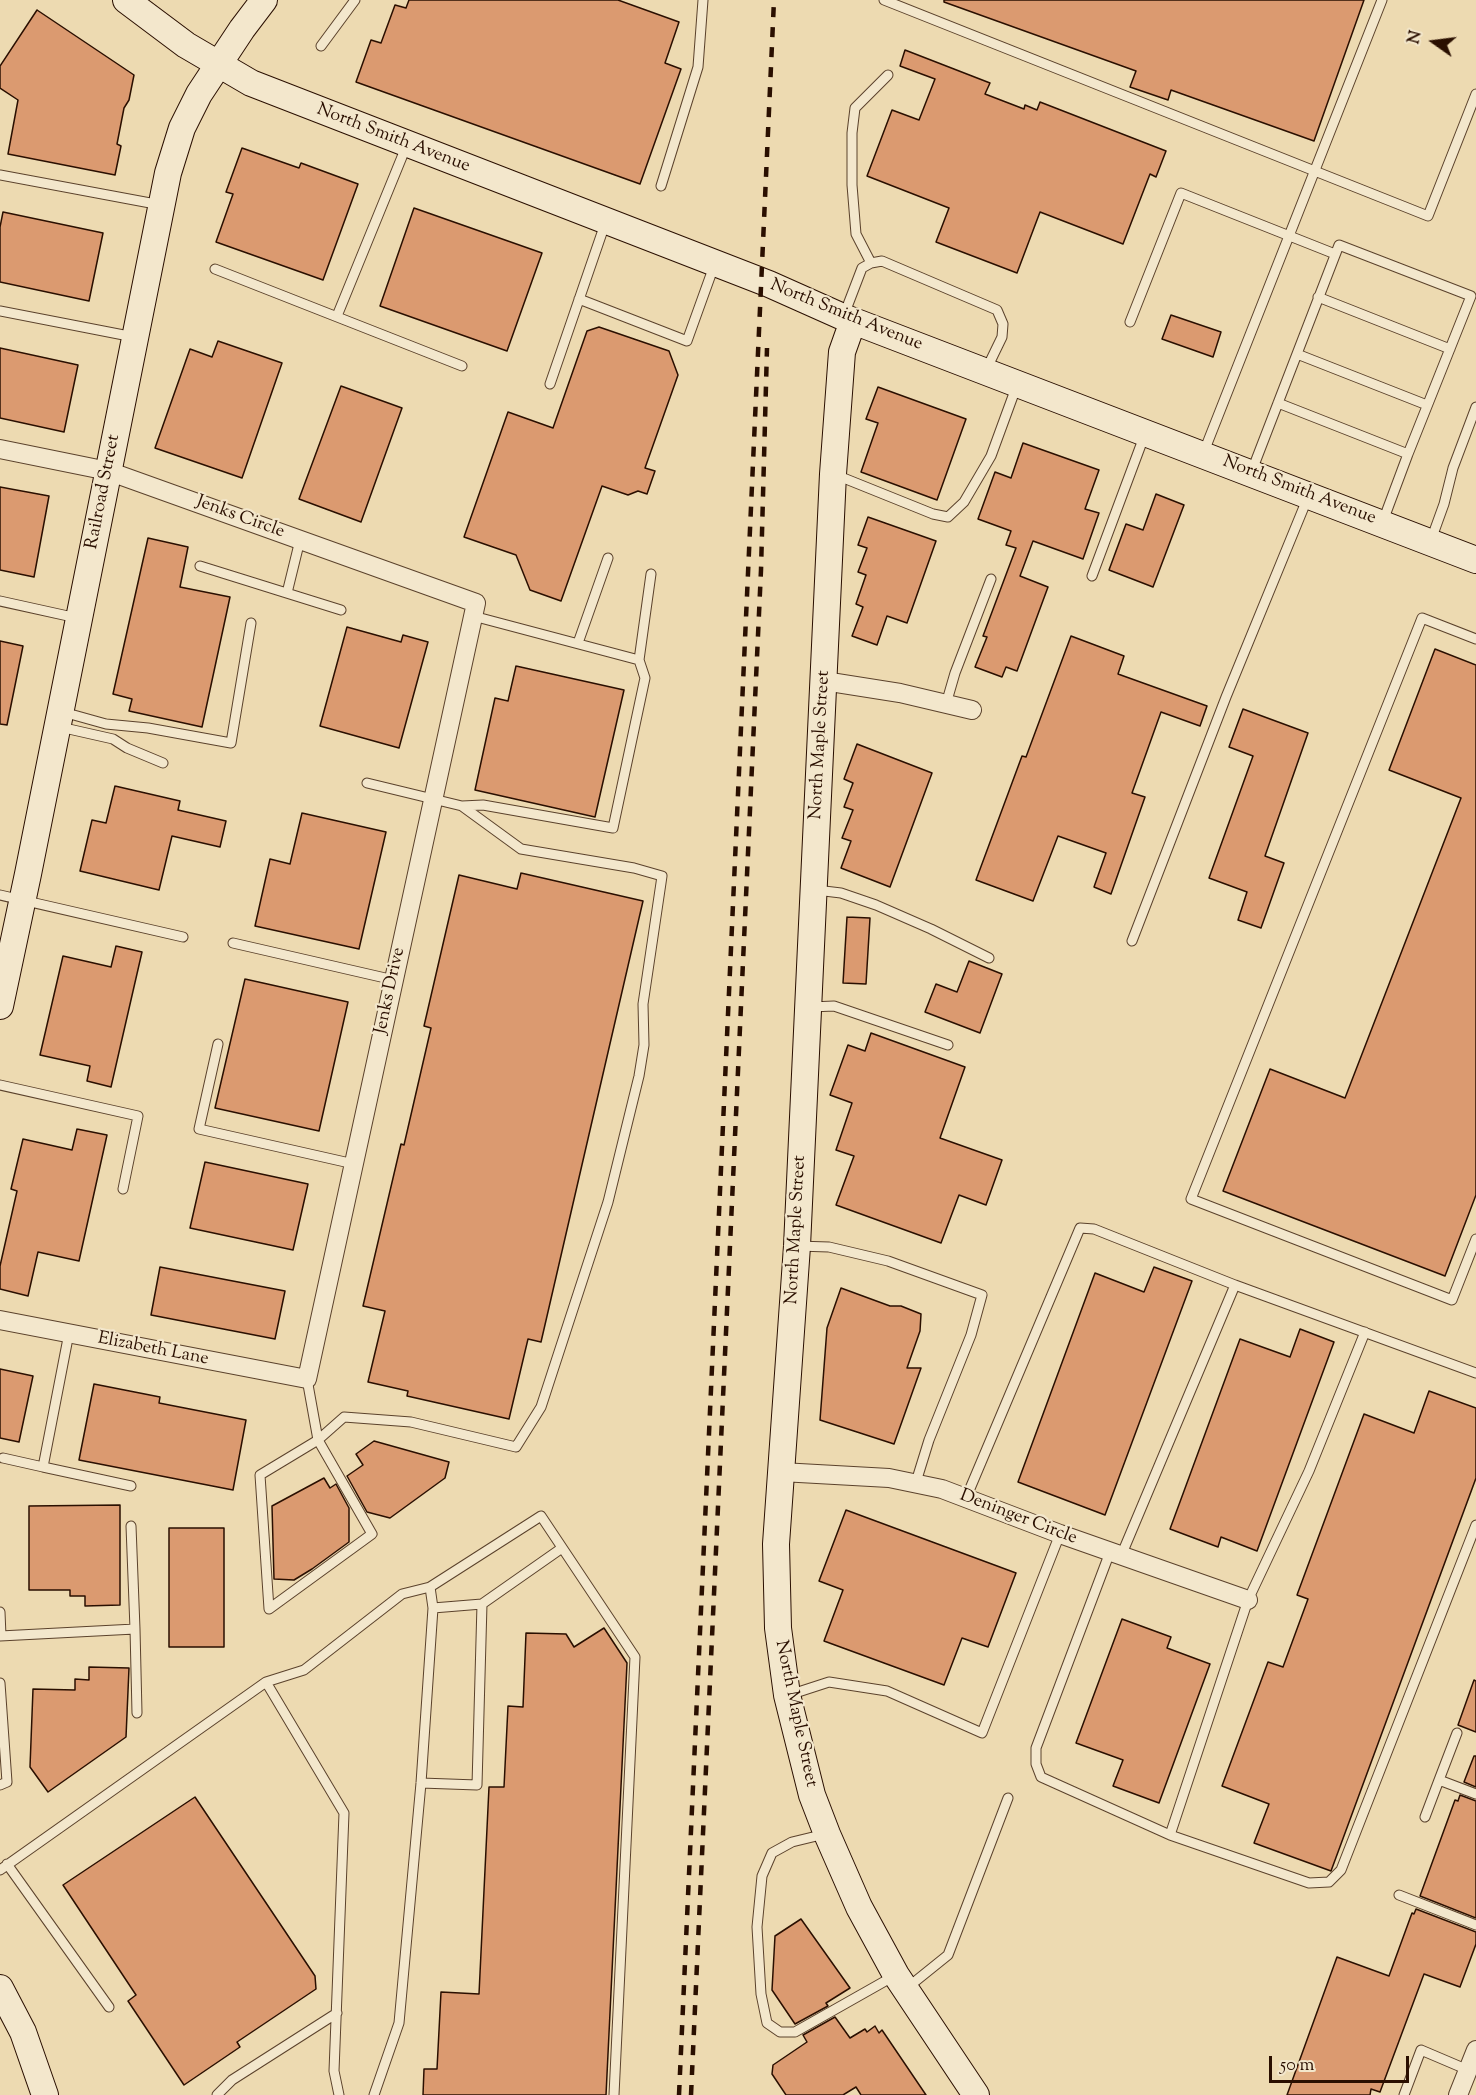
<!DOCTYPE html>
<style>
body{margin:0}
#map{position:relative;width:1476px;height:2095px;overflow:hidden;background:#eddab1;font-family:"Sorts Mill Goudy",serif}
canvas{display:block}
.north{position:absolute;left:1404px;top:12px;width:60px;height:60px;-webkit-text-stroke:4px #f3e7cc;paint-order:stroke;rotate:284deg;font-size:16px;font-weight:700;line-height:24px;text-align:center;color:#2a0f00}
.north::after{content:'';display:block;margin:auto;width:21px;height:27px;background:#2a0f00;clip-path:polygon(50% 0,100% 100%,50% 72%,0 100%)}
.scale{position:absolute;left:1269px;top:2056px;width:140px;height:27px;box-sizing:border-box;border:3px solid #2a0f00;border-top:0;padding-left:8px;font-size:18px;line-height:21px;white-space:nowrap;color:#2a0f00;-webkit-text-stroke:4px #f3e7cc;paint-order:stroke}
</style>
<div id="map">
<canvas width="1476" height="2095"></canvas>
<div class="north">N</div>
<div class="scale">50 m</div>
</div>
<script>
const context = document.querySelector('canvas').getContext('2d');
context.lineJoin = 'round';
function fill(path, color) { context.fillStyle = color; context.fill(path, 'evenodd'); }
const poly = rows => new Path2D(rows.map(r => 'M' + r).join(''));
function stroke(path, color, width, dash) { context.strokeStyle = color; context.lineWidth = width; context.lineCap = dash ? 'butt' : 'round'; context.setLineDash(dash || []); context.stroke(path); }
function drawText(font, color, halo, rows, align = 'center') {
  context.font = font + ' "Sorts Mill Goudy",serif'; context.lineWidth = 4.5; context.setLineDash([]); context.textBaseline = 'middle'; context.strokeStyle = halo; context.fillStyle = color; for (const [text, x, y, turn = 0] of rows) {
    context.save(); context.translate(x, y); context.rotate((+turn || 0) * Math.PI / 180); context.textAlign = isNaN(turn) ? turn : align; if (halo) context.strokeText(text, 0, 0); context.fillText(text, 0, 0); context.restore();
  }
}
const building = poly([
 [409,0,618,0,679,22,665,63,681,69,640,184,356,82,371,40,381,43,395,5,406,8,409,0],
 [944,0,1364,0,1314,141,1171,90,1168,100,1130,87,1136,71,944,2,944,0],
 [37,10,134,75,129,100,124,108,117,144,121,146,115,175,8,154,18,100,0,88,0,66,37,10],
 [905,50,990,83,985,94,1024,109,1025,105,1037,110,1040,102,1166,151,1156,177,1150,174,1123,244,1040,212,1017,273,936,242,949,208,867,176,892,110,919,120,935,79,900,66,905,50],
 [242,148,299,168,301,163,358,184,323,280,216,242,233,194,226,192,242,148],
 [414,208,542,253,507,351,380,306,414,208],
 [3,212,103,233,89,301,0,282,0,227,3,212],
 [1171,315,1221,332,1213,357,1162,339,1171,315],
 [599,327,669,351,678,375,645,468,655,471,647,494,638,491,628,495,602,486,561,601,530,590,516,555,464,537,508,412,553,428,587,331,599,327],
 [218,341,282,363,242,478,155,448,190,349,212,357,218,341],
 [0,348,78,365,64,432,0,418,0,348],
 [341,386,402,408,361,522,299,499,341,386],
 [878,387,966,419,937,500,861,472,878,423,866,419,878,387],
 [1023,443,1099,470,1085,509,1099,513,1083,559,1033,541,1020,576,1048,587,1017,671,1006,667,1002,677,975,667,987,637,983,636,1016,548,1006,545,1011,531,978,519,995,472,1011,478,1023,443],
 [0,487,49,496,34,577,0,570,0,487],
 [1156,494,1184,505,1153,587,1109,570,1126,524,1143,530,1156,494],
 [868,517,936,541,907,623,887,616,877,645,852,636,863,607,856,604,866,575,858,572,867,548,858,545,868,517],
 [148,538,188,547,180,587,230,597,202,727,129,711,132,699,113,694,148,538],
 [347,627,401,642,403,635,428,642,399,748,320,726,347,627],
 [1071,636,1124,656,1118,674,1207,706,1200,726,1161,712,1132,793,1145,797,1111,894,1094,887,1106,853,1058,836,1033,901,976,880,1022,756,1026,757,1071,636],
 [0,641,23,646,7,725,0,724,0,641],
 [1435,649,1476,665,1476,1195,1445,1276,1223,1191,1270,1069,1345,1098,1461,798,1389,770,1435,649],
 [516,666,624,690,595,817,475,790,495,698,508,701,516,666],
 [1243,709,1308,733,1265,856,1284,863,1261,928,1238,920,1247,892,1209,878,1253,756,1229,747,1243,709],
 [857,744,932,773,890,887,841,868,851,841,842,838,853,810,844,807,853,783,844,779,857,744],
 [115,786,180,801,178,810,226,821,220,847,172,836,159,890,80,871,92,820,106,823,115,786],
 [302,813,386,832,359,949,255,926,270,859,290,864,302,813],
 [521,873,643,901,541,1342,528,1339,509,1419,407,1396,408,1391,368,1382,385,1311,363,1306,401,1144,404,1145,431,1028,424,1026,459,875,517,889,521,873],
 [847,917,870,918,866,984,843,983,847,917],
 [116,946,142,952,111,1087,87,1081,90,1066,40,1055,63,956,111,967,116,946],
 [969,961,1002,974,980,1033,925,1012,936,984,957,992,969,961],
 [245,979,348,1002,319,1131,215,1108,245,979],
 [871,1033,965,1067,940,1138,1002,1160,986,1205,959,1195,941,1243,836,1205,854,1156,836,1150,852,1103,830,1095,848,1045,865,1051,871,1033],
 [77,1129,107,1135,79,1261,38,1252,28,1296,0,1289,0,1266,17,1191,11,1189,23,1139,72,1150,77,1129],
 [205,1162,308,1184,293,1250,190,1228,205,1162],
 [160,1267,285,1291,275,1339,151,1315,160,1267],
 [1154,1267,1192,1281,1105,1515,1018,1482,1095,1273,1144,1292,1154,1267],
 [841,1288,890,1306,901,1306,921,1314,920,1331,907,1368,921,1368,894,1444,820,1420,827,1328,841,1288],
 [1300,1329,1334,1342,1257,1551,1221,1537,1218,1547,1170,1529,1240,1339,1290,1357,1300,1329],
 [0,1369,33,1376,19,1442,0,1438,0,1369],
 [94,1384,160,1397,159,1403,246,1420,233,1490,79,1460,94,1384],
 [1429,1391,1476,1408,1476,1478,1331,1871,1254,1843,1269,1804,1222,1786,1268,1662,1283,1667,1308,1599,1297,1595,1364,1414,1414,1433,1429,1391],
 [374,1441,449,1462,445,1478,390,1518,367,1512,347,1476,363,1465,356,1454,374,1441],
 [324,1478,330,1488,336,1484,349,1508,349,1542,312,1569,294,1580,274,1579,272,1506,324,1478],
 [120,1505,120,1605,85,1606,85,1596,70,1596,70,1590,29,1590,29,1506,120,1505],
 [846,1510,1016,1573,988,1647,962,1638,944,1685,824,1641,843,1590,819,1581,846,1510],
 [169,1528,224,1528,224,1647,169,1647,169,1528],
 [1122,1619,1171,1637,1167,1648,1210,1664,1159,1803,1113,1786,1123,1760,1076,1743,1122,1619],
 [604,1628,627,1663,606,2095,423,2095,424,2069,437,2069,441,1992,479,1994,489,1787,504,1787,508,1706,523,1707,526,1633,566,1634,574,1647,604,1628],
 [89,1667,129,1668,126,1737,48,1792,30,1767,33,1689,75,1690,75,1679,89,1680,89,1667],
 [1474,1680,1476,1681,1476,1732,1458,1725,1474,1680],
 [1474,1756,1476,1756,1476,1787,1464,1782,1474,1756],
 [1460,1795,1476,1801,1476,1918,1420,1896,1455,1800,1458,1801,1460,1795],
 [195,1797,315,1976,316,1989,237,2042,240,2047,184,2085,128,2001,136,1995,63,1885,195,1797],
 [1416,1909,1476,1932,1476,1944,1460,1987,1424,1974,1380,2092,1371,2089,1370,2095,1287,2095,1337,1957,1389,1976,1412,1913,1414,1914,1416,1909],
 [801,1919,850,1988,826,2003,828,2006,795,2024,772,1990,775,1936,801,1919],
 [835,2017,850,2038,865,2029,867,2032,875,2026,879,2033,882,2030,926,2095,861,2095,856,2087,843,2095,786,2095,772,2074,773,2065,807,2042,803,2035,835,2017]
]);
fill(building, '#db9a70');
stroke(building, '#2a0f00', 1.5);
const service = poly([
 [884,0,1428,216,1476,94],
 [321,46,355,0],
 [0,175,161,205],
 [661,186,698,67,703,0],
 [871,263,856,234,852,185,852,133,855,108,888,75],
 [215,269,462,366],
 [1318,297,1450,349],
 [579,299,687,341,714,266],
 [0,311,134,337],
 [844,315,862,268,871,263,882,261,997,310,1003,324,1002,337,986,370],
 [337,316,406,147],
 [1130,322,1181,193,1335,254],
 [1297,354,1427,405],
 [550,384,605,224],
 [1203,454,1382,0],
 [1251,473,1339,245,1471,296,1408,454,1278,403],
 [836,475,933,514,948,517,964,502,991,456,1017,385],
 [1383,521,1408,454],
 [1431,540,1444,504,1453,468,1476,407],
 [200,566,341,610],
 [1092,576,1145,434],
 [287,593,300,540],
 [0,601,77,618],
 [473,616,639,660,651,574],
 [1476,639,1422,618,1191,1199,1452,1300,1476,1239],
 [578,643,608,558],
 [946,704,955,673,991,579],
 [63,712,106,724,148,728,231,743,251,623],
 [60,727,113,739,127,748,163,763],
 [462,806,483,805,613,828,645,678,639,660],
 [816,890,841,893,876,905,931,929,989,958],
 [0,895,183,937],
 [1132,941,1226,697,1308,497],
 [233,943,394,980],
 [811,1007,834,1006,948,1045],
 [218,1044,199,1129,354,1164],
 [0,1085,138,1116,123,1189],
 [797,1246,829,1247,888,1261,982,1295,971,1335,929,1440,916,1482],
 [1235,1285,1476,1373],
 [69,1333,43,1467,131,1486],
 [307,1379,318,1440,260,1475,269,1609,372,1534,318,1440,344,1417,411,1422,516,1447,541,1407,608,1202,639,1076,644,1045,643,1004,661,883,662,876,634,868,521,849,462,806,367,783],
 [3,1458,43,1467],
 [966,1498,1080,1228,1094,1229,1235,1285,1121,1556],
 [131,1526,135,1629],
 [1110,1552,1036,1748,1036,1764,1041,1777,1170,1835,1309,1883,1329,1882,1341,1870,1476,1525],
 [433,1608,482,1604],
 [0,1612,1,1636],
 [0,1636,135,1629,137,1713],
 [266,1682,304,1670,402,1594,430,1587],
 [0,1683,7,1782,0,1785],
 [789,1695,829,1682,887,1691,982,1733,1060,1534],
 [1457,1733,1439,1780,1476,1794],
 [421,1783,477,1785,482,1604,562,1548],
 [1425,1817,1439,1780],
 [825,1834,792,1842,772,1853,762,1876,757,1927,761,1994,767,2023,780,2032,795,2032,894,1976],
 [1170,1835,1248,1600,1309,1471,1365,1332],
 [7,1864,109,2007],
 [0,1870,266,1682,344,1813,334,2071,339,2095],
 [1399,1895,1476,1925],
 [907,1988,948,1955,1008,1798],
 [217,2095,232,2080,337,2013],
 [374,2095,399,2023,421,1783,433,1608,430,1587,541,1516,635,1657,614,2095],
 [1404,2095,1421,2050,1468,2070]
]);
const minor = poly([
 [0,449,108,471,476,603,307,1379,0,1320],
 [824,681,900,693,972,710],
 [781,1472,889,1478,942,1489,1060,1534,1248,1600],
 [1458,2095,1476,2050]
]);
const secondary = poly([
 [126,0,186,45,251,83,769,284,843,317,1476,560],
 [853,321,842,352,833,474,797,1246,776,1544,778,1628,787,1695,812,1795,827,1834,859,1907,896,1975,976,2095],
 [0,1006,28,874,168,173,182,128,199,94,242,29,264,0],
 [0,1988,23,2032,45,2095]
]);
stroke(service, '#5b422c', 11);
stroke(minor, '#5b422c', 20);
stroke(secondary, '#2a0f00', 28);
stroke(service, '#f3e7cc', 9);
stroke(minor, '#f3e7cc', 18);
stroke(secondary, '#f3e7cc', 26);
stroke(poly([
 [679,2095,774,0],
 [691,2095,761,570,767,348]
]), '#2a0f00', 4.5, [10, 10]);
drawText('18px', '#2a0f00', '#f3e7cc', [
 ["North Smith Avenue",393,139,21],
 ["North Smith Avenue",846,316,22],
 ["North Smith Avenue",1299,491,21],
 ["Railroad Street",104,492,-79],
 ["Jenks Circle",240,518,20],
 ["North Maple Street",821,745,-87],
 ["Jenks Drive",391,991,-78],
 ["North Maple Street",797,1230,-87],
 ["Elizabeth Lane",153,1350,11],
 ["Deninger Circle",1018,1518,21],
 ["North Maple Street",795,1714,78]
]);
</script>
